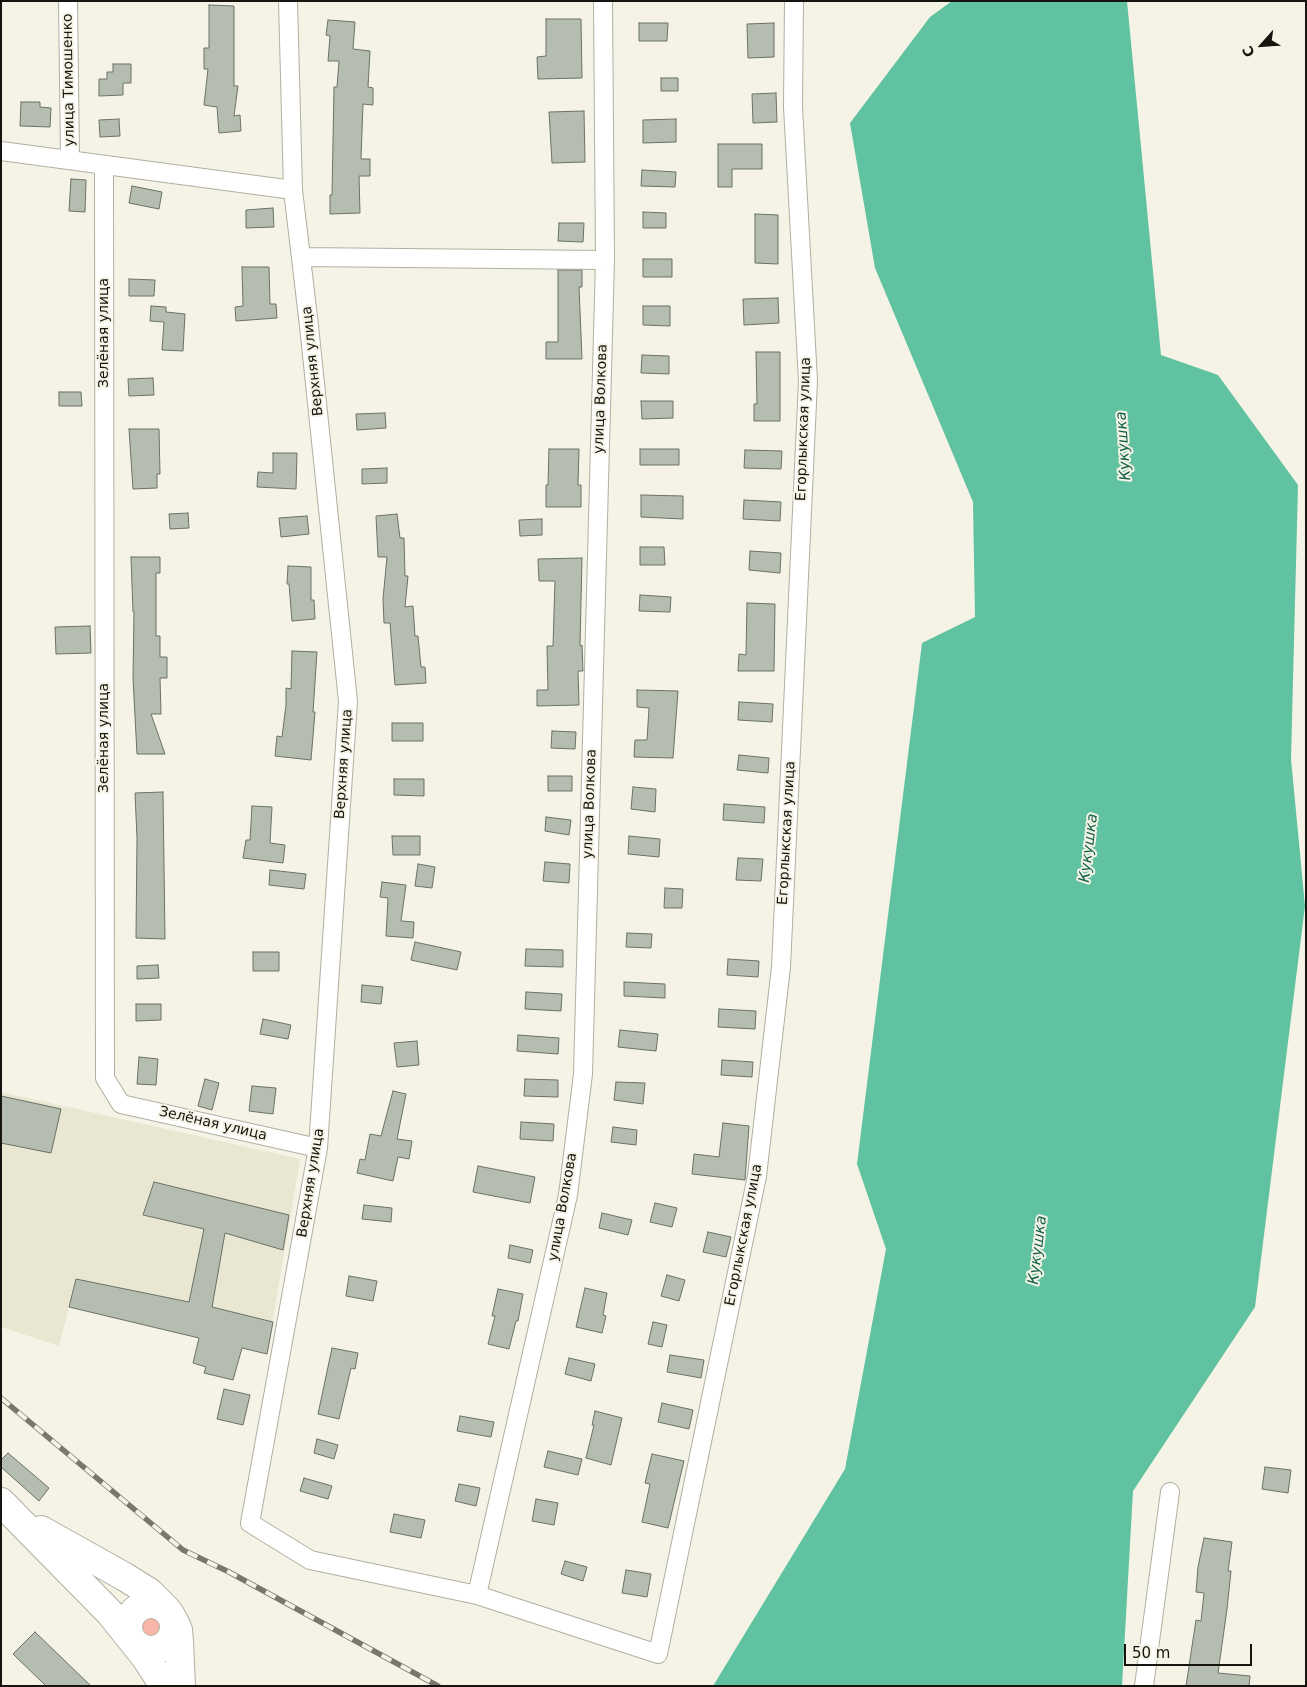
<!DOCTYPE html>
<meta charset="utf-8">
<style>
body{margin:0}
#map{position:relative;width:1307px;height:1687px;overflow:hidden;background:#f5f3e5;font-family:"DejaVu Sans",sans-serif}
canvas{display:block}
.frame{position:absolute;inset:0;border:2px solid #15140f;pointer-events:none}
.north{position:absolute;left:1237px;top:20px;width:50px;height:50px;-webkit-text-stroke:4px #f5f3e5;paint-order:stroke;rotate:244deg;font-size:14px;font-weight:700;line-height:20px;text-align:center;color:#15140f}
.north::after{content:'';display:block;margin:auto;width:18px;height:22px;background:#15140f;clip-path:polygon(50% 0,100% 100%,50% 72%,0 100%)}
.scale{position:absolute;left:1124px;top:1644px;width:128px;height:22px;box-sizing:border-box;border:2px solid #15140f;border-top:0;padding-left:6px;font-size:15px;line-height:18px;white-space:nowrap;color:#15140f;-webkit-text-stroke:4px #f5f3e5;paint-order:stroke}
</style>
<div id="map">
<canvas width="1307" height="1687"></canvas>
<div class="frame"></div>
<div class="north">С</div>
<div class="scale">50 m</div>
</div>
<script>
const context = document.querySelector('canvas').getContext('2d');
context.lineJoin = 'round';
function fill(path, color) { context.fillStyle = color; context.fill(path, 'evenodd'); }
const poly = rows => new Path2D(rows.map(r => 'M' + r).join(''));
function stroke(path, color, width, dash) { context.strokeStyle = color; context.lineWidth = width; context.lineCap = dash ? 'butt' : 'round'; context.setLineDash(dash || []); context.stroke(path); }
function drawText(font, color, halo, rows, align = 'center') {
  context.font = font + ' "DejaVu Sans",sans-serif'; context.lineWidth = 4; context.setLineDash([]); context.textBaseline = 'middle'; context.strokeStyle = halo; context.fillStyle = color; for (const [text, x, y, turn = 0] of rows) {
    context.save(); context.translate(x, y); context.rotate((+turn || 0) * Math.PI / 180); context.textAlign = isNaN(turn) ? turn : align; if (halo) context.strokeText(text, 0, 0); context.fillText(text, 0, 0); context.restore();
  }
}
fill(poly([
 [1,1092,300,1159,267,1354,69,1307,59,1346,1,1327]
]), '#e9e6d1');
fill(poly([
 [160,1610,167,1638,153,1644,146,1643,138,1628,140,1621,144,1615,150,1611]
]), '#f9b6a8');
fill(poly([
 [952,1,1127,1,1161,355,1218,375,1298,485,1291,759,1305,906,1255,1307,1133,1491,1122,1686,713,1686,845,1469,886,1249,857,1164,922,643,975,617,973,502,875,268,850,123,930,17]
]), '#60c2a1');
const building = poly([
 [209,5,234,6,234,86,238,86,234,116,240,115,241,131,219,133,217,107,204,105,208,69,204,69,204,48,209,48,209,5],
 [546,19,581,19,582,78,538,79,537,57,546,56,546,19],
 [328,20,355,22,353,49,370,51,368,87,373,88,373,105,363,104,361,159,370,159,370,176,359,176,360,213,330,214,330,195,332,195,334,87,337,87,339,61,328,61,330,36,326,35,328,20],
 [639,23,668,23,667,41,639,41,639,23],
 [774,23,774,57,748,58,747,24,774,23],
 [113,64,131,64,131,83,123,83,123,95,99,96,99,79,107,79,107,72,113,72,113,64],
 [661,78,678,78,678,91,661,91,661,78],
 [776,93,777,122,753,123,752,94,776,93],
 [21,102,40,102,40,107,51,108,50,127,20,126,21,102],
 [584,111,585,162,552,163,549,112,584,111],
 [119,119,120,136,100,137,99,120,119,119],
 [676,119,676,142,643,143,643,120,676,119],
 [718,144,762,144,762,169,732,169,732,187,718,187,718,144],
 [642,170,676,172,675,187,641,186,642,170],
 [71,179,86,180,85,212,69,211,71,179],
 [132,186,162,192,159,209,129,203,132,186],
 [273,208,274,227,246,228,246,210,273,208],
 [643,212,666,213,666,228,643,228,643,212],
 [755,214,778,215,778,264,755,263,755,214],
 [559,223,584,223,583,242,558,241,559,223],
 [643,259,672,259,672,277,643,277,643,259],
 [242,267,269,267,270,304,276,304,277,318,236,321,235,307,243,306,242,267],
 [558,270,582,270,582,287,579,287,582,359,546,359,546,342,558,342,558,270],
 [129,279,155,280,154,296,129,296,129,279],
 [778,298,779,323,744,325,743,299,778,298],
 [151,306,166,307,166,312,185,314,183,351,162,350,164,322,150,321,151,306],
 [643,306,670,306,670,326,643,325,643,306],
 [756,352,780,352,780,421,754,421,754,404,757,404,756,352],
 [642,355,669,356,669,374,641,373,642,355],
 [153,378,154,395,129,396,128,379,153,378],
 [59,392,81,392,82,406,59,406,59,392],
 [641,401,673,401,673,418,642,419,641,401],
 [385,413,386,428,357,430,356,414,385,413],
 [129,429,159,429,160,474,157,474,157,488,133,489,129,429],
 [549,449,579,449,578,485,581,485,581,507,546,507,546,485,548,485,549,449],
 [640,449,679,449,679,465,640,465,640,449],
 [745,450,782,451,781,469,744,468,745,450],
 [273,453,297,453,296,489,257,487,258,472,273,473,273,453],
 [387,468,387,483,362,484,362,469,387,468],
 [641,495,683,496,683,519,641,517,641,495],
 [744,500,781,502,780,521,743,519,744,500],
 [188,513,189,528,170,529,169,514,188,513],
 [397,514,400,538,404,538,405,576,408,576,405,607,413,606,415,636,418,636,421,667,425,667,426,683,395,685,390,623,384,623,383,599,387,557,378,557,376,516,397,514],
 [307,516,309,534,281,537,279,518,307,516],
 [542,519,542,535,520,536,519,520,542,519],
 [640,547,664,547,665,565,640,565,640,547],
 [750,551,781,553,780,573,749,570,750,551],
 [131,557,160,557,160,573,156,573,156,636,160,636,160,657,167,657,167,678,160,678,161,714,151,714,165,754,137,754,133,678,134,612,133,612,131,557],
 [582,558,580,646,582,645,583,671,578,671,579,705,537,706,537,690,548,690,547,646,553,646,555,581,539,581,538,559,582,558],
 [288,566,311,567,311,600,314,600,315,619,292,621,289,584,287,584,288,566],
 [640,595,671,597,670,612,639,611,640,595],
 [747,603,775,604,774,671,738,671,739,654,746,655,747,603],
 [90,626,91,653,56,654,55,627,90,626],
 [292,651,317,652,313,712,315,712,311,760,275,756,277,736,282,737,286,705,286,688,291,689,292,651],
 [637,690,678,691,673,758,634,757,635,740,647,740,649,708,637,707,637,690],
 [739,702,773,704,772,722,738,720,739,702],
 [392,723,423,723,423,741,392,741,392,723],
 [552,731,576,732,575,749,551,748,552,731],
 [739,755,769,758,768,773,737,770,739,755],
 [548,776,572,776,572,791,548,791,548,776],
 [394,779,424,779,424,796,394,795,394,779],
 [633,787,656,789,655,812,631,809,633,787],
 [163,792,165,939,136,938,137,838,135,793,163,792],
 [724,804,765,807,764,823,723,820,724,804],
 [252,806,272,807,270,843,285,845,283,863,243,858,246,840,250,840,252,806],
 [546,817,571,820,569,835,545,831,546,817],
 [392,836,420,836,420,855,393,855,392,836],
 [629,836,660,839,659,857,628,854,629,836],
 [738,858,763,859,761,881,736,880,738,858],
 [545,862,570,864,569,883,543,881,545,862],
 [418,864,435,867,432,888,415,886,418,864],
 [270,870,306,874,304,889,269,885,270,870],
 [382,882,406,885,401,921,414,922,413,938,386,936,388,898,380,897,382,882],
 [665,888,683,889,682,908,664,908,665,888],
 [627,933,652,934,651,948,626,947,627,933],
 [415,942,461,952,457,970,411,960,415,942],
 [526,949,563,950,563,967,525,966,526,949],
 [253,952,279,952,279,971,253,971,253,952],
 [728,959,759,961,758,977,727,975,728,959],
 [158,965,159,978,137,979,137,966,158,965],
 [624,982,665,984,665,998,624,996,624,982],
 [362,985,383,987,381,1004,361,1002,362,985],
 [526,992,562,994,561,1011,525,1009,526,992],
 [136,1004,161,1004,161,1020,136,1021,136,1004],
 [719,1009,756,1011,755,1029,718,1027,719,1009],
 [263,1019,291,1025,288,1039,260,1034,263,1019],
 [620,1030,658,1034,656,1051,618,1047,620,1030],
 [518,1035,559,1038,558,1054,517,1051,518,1035],
 [417,1041,419,1065,397,1067,394,1043,417,1041],
 [139,1057,158,1059,156,1085,137,1084,139,1057],
 [722,1060,753,1062,752,1077,721,1075,722,1060],
 [205,1079,219,1083,212,1110,198,1106,205,1079],
 [525,1079,558,1080,558,1097,524,1096,525,1079],
 [616,1082,645,1083,643,1104,614,1100,616,1082],
 [252,1086,276,1088,273,1114,249,1111,252,1086],
 [393,1091,406,1094,397,1139,412,1141,409,1159,398,1157,393,1181,357,1173,360,1159,365,1160,370,1134,381,1136,393,1091],
 [1,1096,61,1109,51,1153,1,1143,1,1096],
 [521,1122,554,1124,553,1141,520,1139,521,1122],
 [723,1123,749,1126,745,1180,692,1174,694,1154,719,1157,723,1123],
 [613,1127,637,1130,636,1145,611,1142,613,1127],
 [478,1166,535,1177,530,1203,473,1192,478,1166],
 [154,1182,289,1215,283,1250,225,1233,212,1307,273,1322,267,1354,242,1348,233,1380,204,1373,206,1367,193,1363,199,1338,69,1307,76,1279,189,1302,204,1229,143,1215,154,1182],
 [655,1203,677,1208,672,1227,650,1222,655,1203],
 [364,1205,392,1208,391,1222,362,1219,364,1205],
 [602,1213,632,1220,628,1235,599,1228,602,1213],
 [708,1232,731,1237,726,1257,703,1252,708,1232],
 [510,1245,533,1250,530,1263,508,1258,510,1245],
 [667,1275,685,1280,679,1301,661,1296,667,1275],
 [349,1276,377,1281,373,1301,346,1296,349,1276],
 [585,1288,607,1293,603,1315,606,1316,602,1333,576,1327,585,1288],
 [498,1289,523,1294,518,1321,516,1321,509,1349,488,1344,495,1316,492,1316,498,1289],
 [653,1322,667,1325,662,1347,648,1344,653,1322],
 [332,1348,358,1353,355,1369,351,1368,339,1419,318,1414,332,1348],
 [670,1355,704,1360,701,1378,667,1372,670,1355],
 [569,1358,595,1364,591,1381,565,1374,569,1358],
 [224,1389,250,1395,243,1425,217,1419,224,1389],
 [662,1403,693,1410,689,1429,658,1422,662,1403],
 [595,1411,622,1418,611,1465,586,1458,594,1425,592,1425,595,1411],
 [460,1416,494,1422,491,1437,457,1431,460,1416],
 [317,1439,338,1445,334,1459,314,1453,317,1439],
 [548,1451,582,1459,578,1475,544,1467,548,1451],
 [8,1453,49,1488,39,1501,1,1467,1,1460,8,1453],
 [652,1454,684,1461,668,1528,642,1522,650,1484,645,1483,652,1454],
 [1265,1467,1291,1470,1288,1493,1262,1489,1265,1467],
 [304,1478,332,1486,328,1499,300,1491,304,1478],
 [459,1484,480,1488,476,1506,455,1501,459,1484],
 [536,1499,558,1503,554,1525,532,1521,536,1499],
 [394,1514,425,1520,421,1538,390,1532,394,1514],
 [1204,1538,1232,1542,1228,1571,1231,1571,1227,1609,1218,1673,1250,1676,1249,1686,1186,1686,1196,1620,1201,1621,1204,1593,1196,1592,1198,1567,1204,1538],
 [565,1561,587,1567,583,1581,561,1574,565,1561],
 [626,1570,651,1574,647,1597,622,1593,626,1570],
 [35,1632,91,1686,46,1686,13,1654,35,1632]
]);
fill(building, '#b5bdb1');
stroke(building, '#6a7166', 1);
const minor = poly([
 [68,1,70,159],
 [288,1,293,190,309,326,348,701,318,1148,250,1523,310,1560,477,1595,658,1654,757,1176,781,967,808,381,793,107,794,1],
 [1,151,293,190],
 [104,166,105,1078,121,1104,318,1148],
 [301,257,605,260],
 [477,1595,568,1195,583,1074,605,260,603,1],
 [1144,1686,1170,1492]
]);
const primary = poly([
 [1,1502,110,1613,146,1658,164,1686],
 [41,1530,125,1577,149,1592,166,1609],
 '128 1627a23 23 0 1 1 46 0a23 23 0 1 1-46 0Z',
 [175,1623,178,1630,179,1641,181,1686]
]);
stroke(minor, '#b1afa1', 20);
stroke(primary, '#b1afa1', 30);
stroke(minor, '#fff', 18);
stroke(primary, '#fff', 28);
const rail = poly([
 [1,1398,183,1550,229,1572,438,1686]
]);
stroke(rail, '#78776e', 5.5);
stroke(rail, '#f5f3e5', 4, [11]);
drawText('14px', '#15140f', '#f5f3e5', [
 ["улица Тимошенко",69,80,-91],
 ["Зелёная улица",104,333,-90],
 ["Верхняя улица",313,361,-96],
 ["улица Волкова",601,399,-88],
 ["Егорлыкская улица",804,429,-88],
 ["Зелёная улица",104,738,-90],
 ["Верхняя улица",344,764,-86],
 ["улица Волкова",590,804,-88],
 ["Егорлыкская улица",787,833,-87],
 ["Зелёная улица",213,1124,13],
 ["Верхняя улица",311,1183,-81],
 ["улица Волкова",563,1207,-80],
 ["Егорлыкская улица",744,1235,-79]
]);
drawText('italic 15px', '#12604b', '#f5f3e5', [
 ["Кукушка",1124,446,-94],
 ["Кукушка",1089,848,-83],
 ["Кукушка",1038,1250,-83]
]);
</script>
